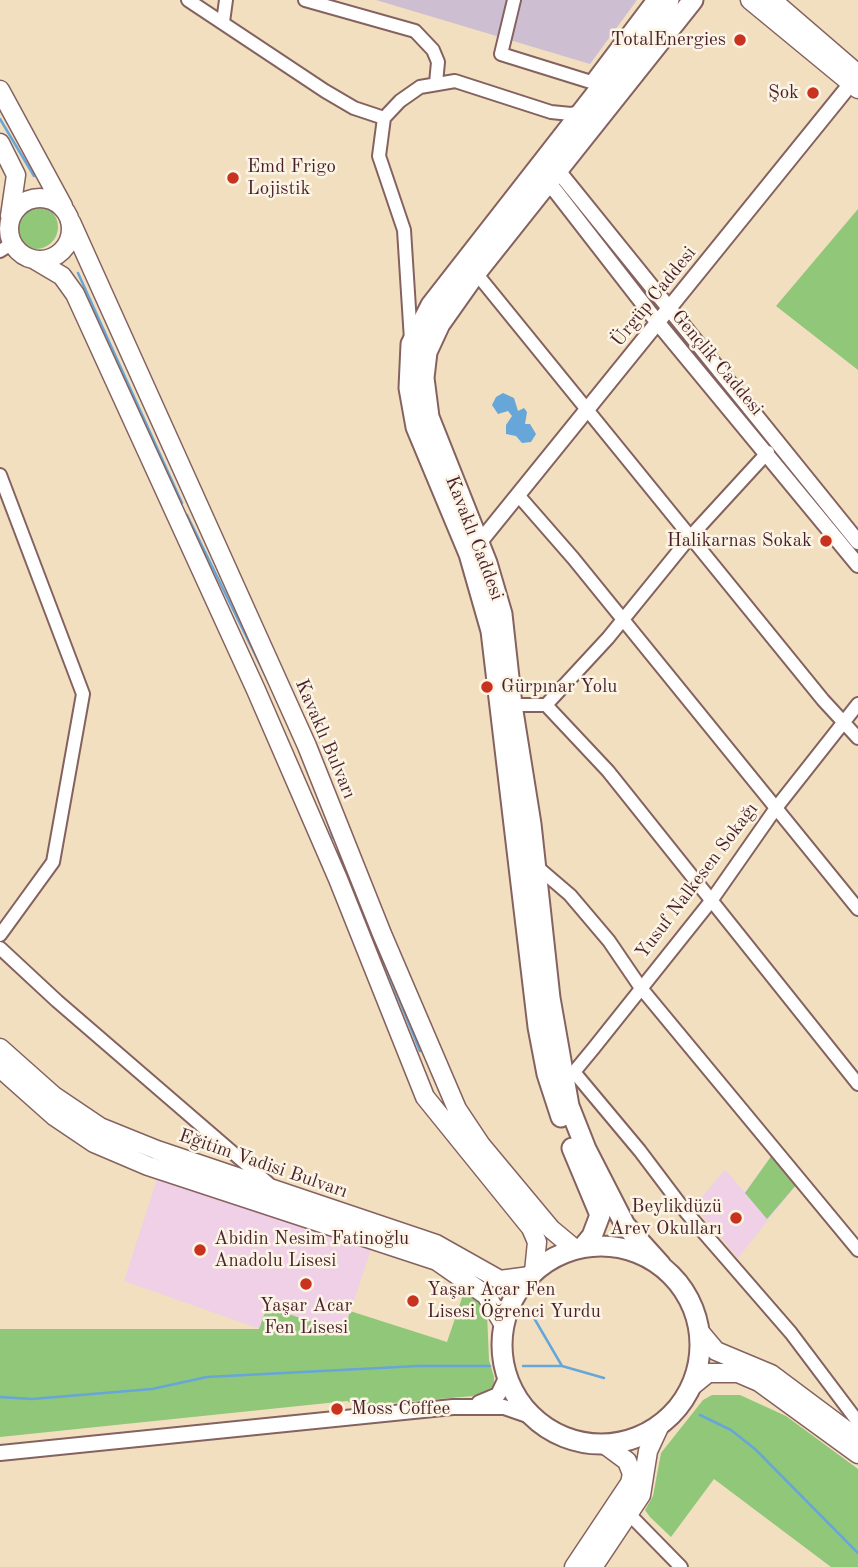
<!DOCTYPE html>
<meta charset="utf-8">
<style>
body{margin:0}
canvas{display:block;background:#f2dfc0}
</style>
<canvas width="858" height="1567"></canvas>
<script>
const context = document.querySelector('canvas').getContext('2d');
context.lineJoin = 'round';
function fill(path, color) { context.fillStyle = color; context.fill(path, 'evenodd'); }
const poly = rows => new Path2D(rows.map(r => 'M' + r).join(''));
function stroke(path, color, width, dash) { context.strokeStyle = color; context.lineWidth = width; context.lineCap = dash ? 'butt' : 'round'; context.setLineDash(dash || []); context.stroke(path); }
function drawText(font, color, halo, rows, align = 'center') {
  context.font = font + ' "Old Standard TT",serif'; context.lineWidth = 5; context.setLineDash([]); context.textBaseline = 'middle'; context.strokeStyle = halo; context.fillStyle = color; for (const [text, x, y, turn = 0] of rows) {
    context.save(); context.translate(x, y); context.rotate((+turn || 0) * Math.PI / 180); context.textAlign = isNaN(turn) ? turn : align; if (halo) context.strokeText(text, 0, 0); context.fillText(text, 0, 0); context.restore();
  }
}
fill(poly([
 [772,1155,797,1184,738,1258,694,1206,725,1170,745,1192],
 [157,1179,371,1249,348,1319,334,1329,267,1307,260,1329,124,1281]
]), '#efd0e6');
fill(poly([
 [376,0,637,0,590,64]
]), '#cdbed2');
fill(poly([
 '14 227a22 22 0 1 1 44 0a22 22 0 1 1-44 0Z',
 [858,209,858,370,776,306],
 [772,1155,797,1184,767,1219,745,1193],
 [464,1292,483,1305,487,1313,489,1360,494,1377,494,1389,485,1395,357,1406,347,1401,0,1437,0,1329,259,1329,267,1307,334,1329,348,1319,350,1311,447,1342],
 [712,1395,740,1395,786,1416,858,1469,858,1567,831,1567,714,1479,671,1537,650,1517,645,1510,653,1496,661,1453,703,1400]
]), '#91c779');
fill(poly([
 [503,393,514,398,518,411,524,408,527,412,525,424,530,424,536,434,531,442,522,443,516,436,506,434,506,425,512,416,508,411,498,414,492,405,496,397]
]), '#66a6d9');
stroke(poly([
 [0,119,34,176],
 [78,273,182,503],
 [187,515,270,685],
 [328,823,333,838],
 [338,850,420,1051],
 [534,1318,562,1366],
 [523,1366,562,1366,604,1378],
 [0,1397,32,1399,152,1389,207,1377,418,1366,490,1366],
 [700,1415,731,1430,755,1449,858,1553]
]), '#66a6d9', 2.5);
const minor = poly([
 [188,0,325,91,354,108,384,118],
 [305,0,415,31,433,50,438,62,436,83],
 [514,0,501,54,591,82,653,0],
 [223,22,226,0],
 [0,251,13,243],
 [476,273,823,700,858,738],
 [411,340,404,230,379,156,384,118,400,101,420,87,455,81,551,112,571,114,583,111],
 [0,475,83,694,53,862,0,935],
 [518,495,573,558,858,909],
 [512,705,546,705,608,638,690,537,768,452],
 [546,705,608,771,858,1084],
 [535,865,570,895,609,941,641,988,858,1250],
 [0,948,57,1001,268,1183],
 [574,1072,640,1151,686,1212,791,1333,858,1422],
 [564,1078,574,1072,593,1049,711,901,776,808,858,704],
 [630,1515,681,1567]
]);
const tertiary = poly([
 [559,172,858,542],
 [550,184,658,323,858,565],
 [479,543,857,76],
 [479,1403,498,1395,507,1376],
 [0,1453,453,1407,504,1407,533,1417]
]);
const secondary = poly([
 [750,0,858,89],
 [772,0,858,74],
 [0,90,63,206],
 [0,143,16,175,10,216],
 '9 229a31 31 0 1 1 62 0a31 31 0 1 1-62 0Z',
 [71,222,307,746,382,934,457,1109,481,1145,551,1229,575,1249],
 [35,260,62,276,75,294,256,690,338,879,425,1097,531,1228,537,1242,534,1272],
 [0,1048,54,1096,100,1127,157,1150,436,1244,500,1280,530,1276],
 [0,1068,54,1116,94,1143,148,1166,437,1261,486,1295,504,1325],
 [700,1332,716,1351,771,1374,858,1439],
 [692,1386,708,1373,738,1373,759,1382,858,1454],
 [574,1567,630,1483,632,1474,627,1461,604,1444],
 [593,1567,641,1495,648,1451,660,1425]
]);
const primary = poly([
 [561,1117,547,1074,538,1027,491,631,469,554,416,427,409,388,411,344,431,305,669,0],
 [572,1148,600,1215,592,1236,582,1248],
 '502 1345a99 99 0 1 1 198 0a99 99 0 1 1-198 0Z',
 [661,1265,625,1225,586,1149,569,1106,550,998,531,824,512,705,502,614,487,563,429,417,424,378,427,352,440,324,476,273,693,0]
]);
stroke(minor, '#85625f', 16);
stroke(tertiary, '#85625f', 18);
stroke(secondary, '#85625f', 21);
stroke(primary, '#85625f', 23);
stroke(minor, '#fff', 12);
stroke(tertiary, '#fff', 14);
stroke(secondary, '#fff', 18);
stroke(primary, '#fff', 19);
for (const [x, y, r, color] of [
 [740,40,7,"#c8321e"],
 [813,93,7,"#c8321e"],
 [233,178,7,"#c8321e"],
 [826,541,7,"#c8321e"],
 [487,687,7,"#c8321e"],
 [736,1218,7,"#c8321e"],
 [200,1250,7,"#c8321e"],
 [306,1284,7,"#c8321e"],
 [413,1301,7,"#c8321e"],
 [337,1409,7,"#c8321e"]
]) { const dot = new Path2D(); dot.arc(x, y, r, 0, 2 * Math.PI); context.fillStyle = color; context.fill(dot); stroke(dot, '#fcf5e5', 2.5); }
drawText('19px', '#4a1f2b', '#fcf5e5', [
 ["TotalEnergies",726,40,"right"],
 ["Şok",799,93,"right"],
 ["Emd Frigo",247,167],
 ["Lojistik",247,189],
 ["Halikarnas Sokak",812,541,"right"],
 ["Gürpınar Yolu",501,687],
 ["Beylikdüzü",722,1207,"right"],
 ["Arev Okulları",722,1229,"right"],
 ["Abidin Nesim Fatinoğlu",214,1239],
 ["Anadolu Lisesi",214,1261],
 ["Yaşar Acar Fen",427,1290],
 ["Lisesi Öğrenci Yurdu",427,1312],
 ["Yaşar Acar",306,1306,"center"],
 ["Fen Lisesi",306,1328,"center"],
 ["Moss Coffee",351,1409]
], 'left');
drawText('19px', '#4a1f2b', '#fcf5e5', [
 ["Ürgüp Caddesi",654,297,-51],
 ["Gençlik Caddesi",717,363,50],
 ["Kavaklı Caddesi",474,538,69],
 ["Kavaklı Bulvarı",325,739,67],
 ["Yusuf Nalkesen Sokağı",697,881,-53],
 ["Eğitim Vadisi Bulvarı",263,1164,19]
]);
</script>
